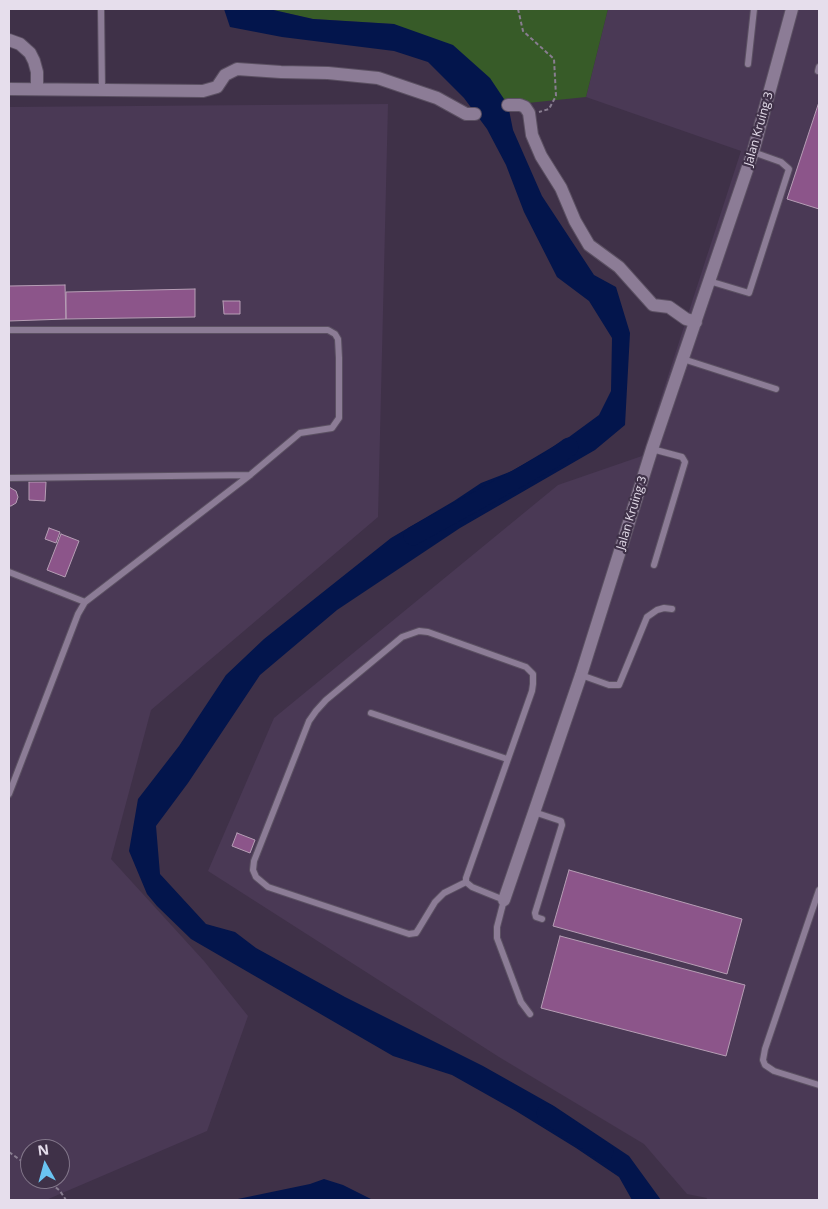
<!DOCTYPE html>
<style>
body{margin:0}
#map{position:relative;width:828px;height:1209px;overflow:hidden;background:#3f3148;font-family:"Open Sans",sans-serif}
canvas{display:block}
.frame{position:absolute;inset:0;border:10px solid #e6deec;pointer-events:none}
.north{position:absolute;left:20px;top:1139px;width:50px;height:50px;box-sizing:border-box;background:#3f3148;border:1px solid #82768a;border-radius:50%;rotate:353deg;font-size:14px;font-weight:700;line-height:20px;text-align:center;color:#e6deec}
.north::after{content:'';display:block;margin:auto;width:18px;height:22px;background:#6ac3f1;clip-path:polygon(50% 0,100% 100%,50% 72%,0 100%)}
</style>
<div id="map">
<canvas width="828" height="1209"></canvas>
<div class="frame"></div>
<div class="north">N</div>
</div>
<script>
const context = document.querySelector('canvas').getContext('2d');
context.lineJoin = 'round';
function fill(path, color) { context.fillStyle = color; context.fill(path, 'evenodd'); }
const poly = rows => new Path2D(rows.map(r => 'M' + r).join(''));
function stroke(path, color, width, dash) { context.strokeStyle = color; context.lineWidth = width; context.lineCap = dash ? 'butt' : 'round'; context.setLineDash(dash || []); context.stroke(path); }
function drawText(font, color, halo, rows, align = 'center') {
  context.font = font + ' "Open Sans",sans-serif'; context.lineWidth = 4.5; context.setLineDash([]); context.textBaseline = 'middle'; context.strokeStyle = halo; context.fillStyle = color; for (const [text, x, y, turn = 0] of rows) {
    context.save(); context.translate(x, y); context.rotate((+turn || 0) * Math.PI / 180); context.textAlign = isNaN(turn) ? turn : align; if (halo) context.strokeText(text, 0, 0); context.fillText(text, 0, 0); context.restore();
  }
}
fill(poly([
 [608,9,819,9,819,1200,706,1200,707,1198,687,1194,644,1144,499,1057,208,871,274,718,558,485,642,456,741,151,586,97],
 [388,104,378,517,151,710,111,859,204,961,248,1016,207,1131,46,1200,9,1200,9,107],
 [30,1149,60,1149,60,1179,30,1179]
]), '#4a3955');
fill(poly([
 [269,9,608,9,586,97,508,105,394,24,313,19]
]), '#375b28');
fill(poly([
 [224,9,269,9,313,19,394,24,453,45,490,78,508,105,513,130,542,196,594,275,616,287,630,333,625,425,595,450,460,528,337,610,260,675,188,783,156,826,160,874,206,924,235,932,256,948,345,997,483,1066,554,1106,629,1156,661,1200,632,1200,619,1177,576,1148,516,1111,452,1075,393,1056,191,939,157,906,147,894,129,851,138,799,179,746,226,675,264,639,391,538,454,501,481,483,512,471,569,437,599,415,611,391,612,338,589,301,557,277,524,212,506,165,487,129,464,98,428,62,394,51,282,37,230,27],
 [324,1179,343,1185,373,1200,233,1200,310,1184]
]), '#03154c');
stroke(poly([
 [413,536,551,460,569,447],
 [546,1113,604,1152]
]), '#03154c', 19);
const building = poly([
 [819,102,819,209,787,199,819,102],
 [65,285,66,319,9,321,9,286,65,285],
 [195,289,195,317,66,319,66,292,195,289],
 [223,301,240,301,240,314,224,314,223,301],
 [29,482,46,482,45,501,29,500,29,482],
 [9,487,16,491,18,497,16,503,11,506,9,506,9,487],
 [49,528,60,532,56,543,45,539,49,528],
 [61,534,79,541,65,577,47,570,61,534],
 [237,833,255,840,250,853,232,846,237,833],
 [569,870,742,919,727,974,553,926,569,870],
 [560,936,745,985,726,1056,541,1008,560,936]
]);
fill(building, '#8c558a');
stroke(building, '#b69eb5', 1);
const service = poly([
 [101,9,102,89],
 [748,64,754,9],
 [818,71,819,67],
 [709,281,749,293,789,169,781,162,753,152],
 [9,330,328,330,335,334,338,339,339,358,339,418,332,428,300,433,250,475,85,602,78,614,9,794],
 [683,359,776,389],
 [652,449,682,457,685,462,654,565],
 [9,478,250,475],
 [9,572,85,602],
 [581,675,609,685,619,685,647,617,657,610,664,608,672,609],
 [371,713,507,759],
 [534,812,561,821,562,825,535,913,536,917,542,919],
 [466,882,444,893,435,902,418,930,416,933,409,934,268,887,256,877,253,870,254,861,309,721,316,711,326,700,402,637,419,631,428,632,526,667,533,674,533,684,532,691,466,878,466,882,472,887,504,900,497,927,497,938,521,1002,530,1014],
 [819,890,765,1049,763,1060,765,1065,774,1071,819,1085]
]);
const minor = poly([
 [9,40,20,44,30,53,34,61,37,72,37,89],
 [9,89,203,91,217,87,225,75,237,69,281,72,328,73,378,78,437,98,466,114,475,114],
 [508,105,520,105,525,107,529,113,532,135,541,156,561,188,575,221,589,245,619,267,653,305,669,307,686,319,696,322],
 [504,900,581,675,652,449,753,152,792,9]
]);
stroke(service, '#5b5062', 8);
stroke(minor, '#5b5062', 14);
stroke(poly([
 [518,9,523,31,554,59,556,96,549,109,539,112],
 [9,1152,30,1167],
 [46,1179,60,1191,66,1200]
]), '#887d90', 2, [4, 2.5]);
stroke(service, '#8c7c96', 6);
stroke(minor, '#8c7c96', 12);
drawText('12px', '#e6deec', '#3f3148', [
 ["Jalan Kruing 3",759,129,-74],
 ["Jalan Kruing 3",632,513,-73]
]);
</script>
